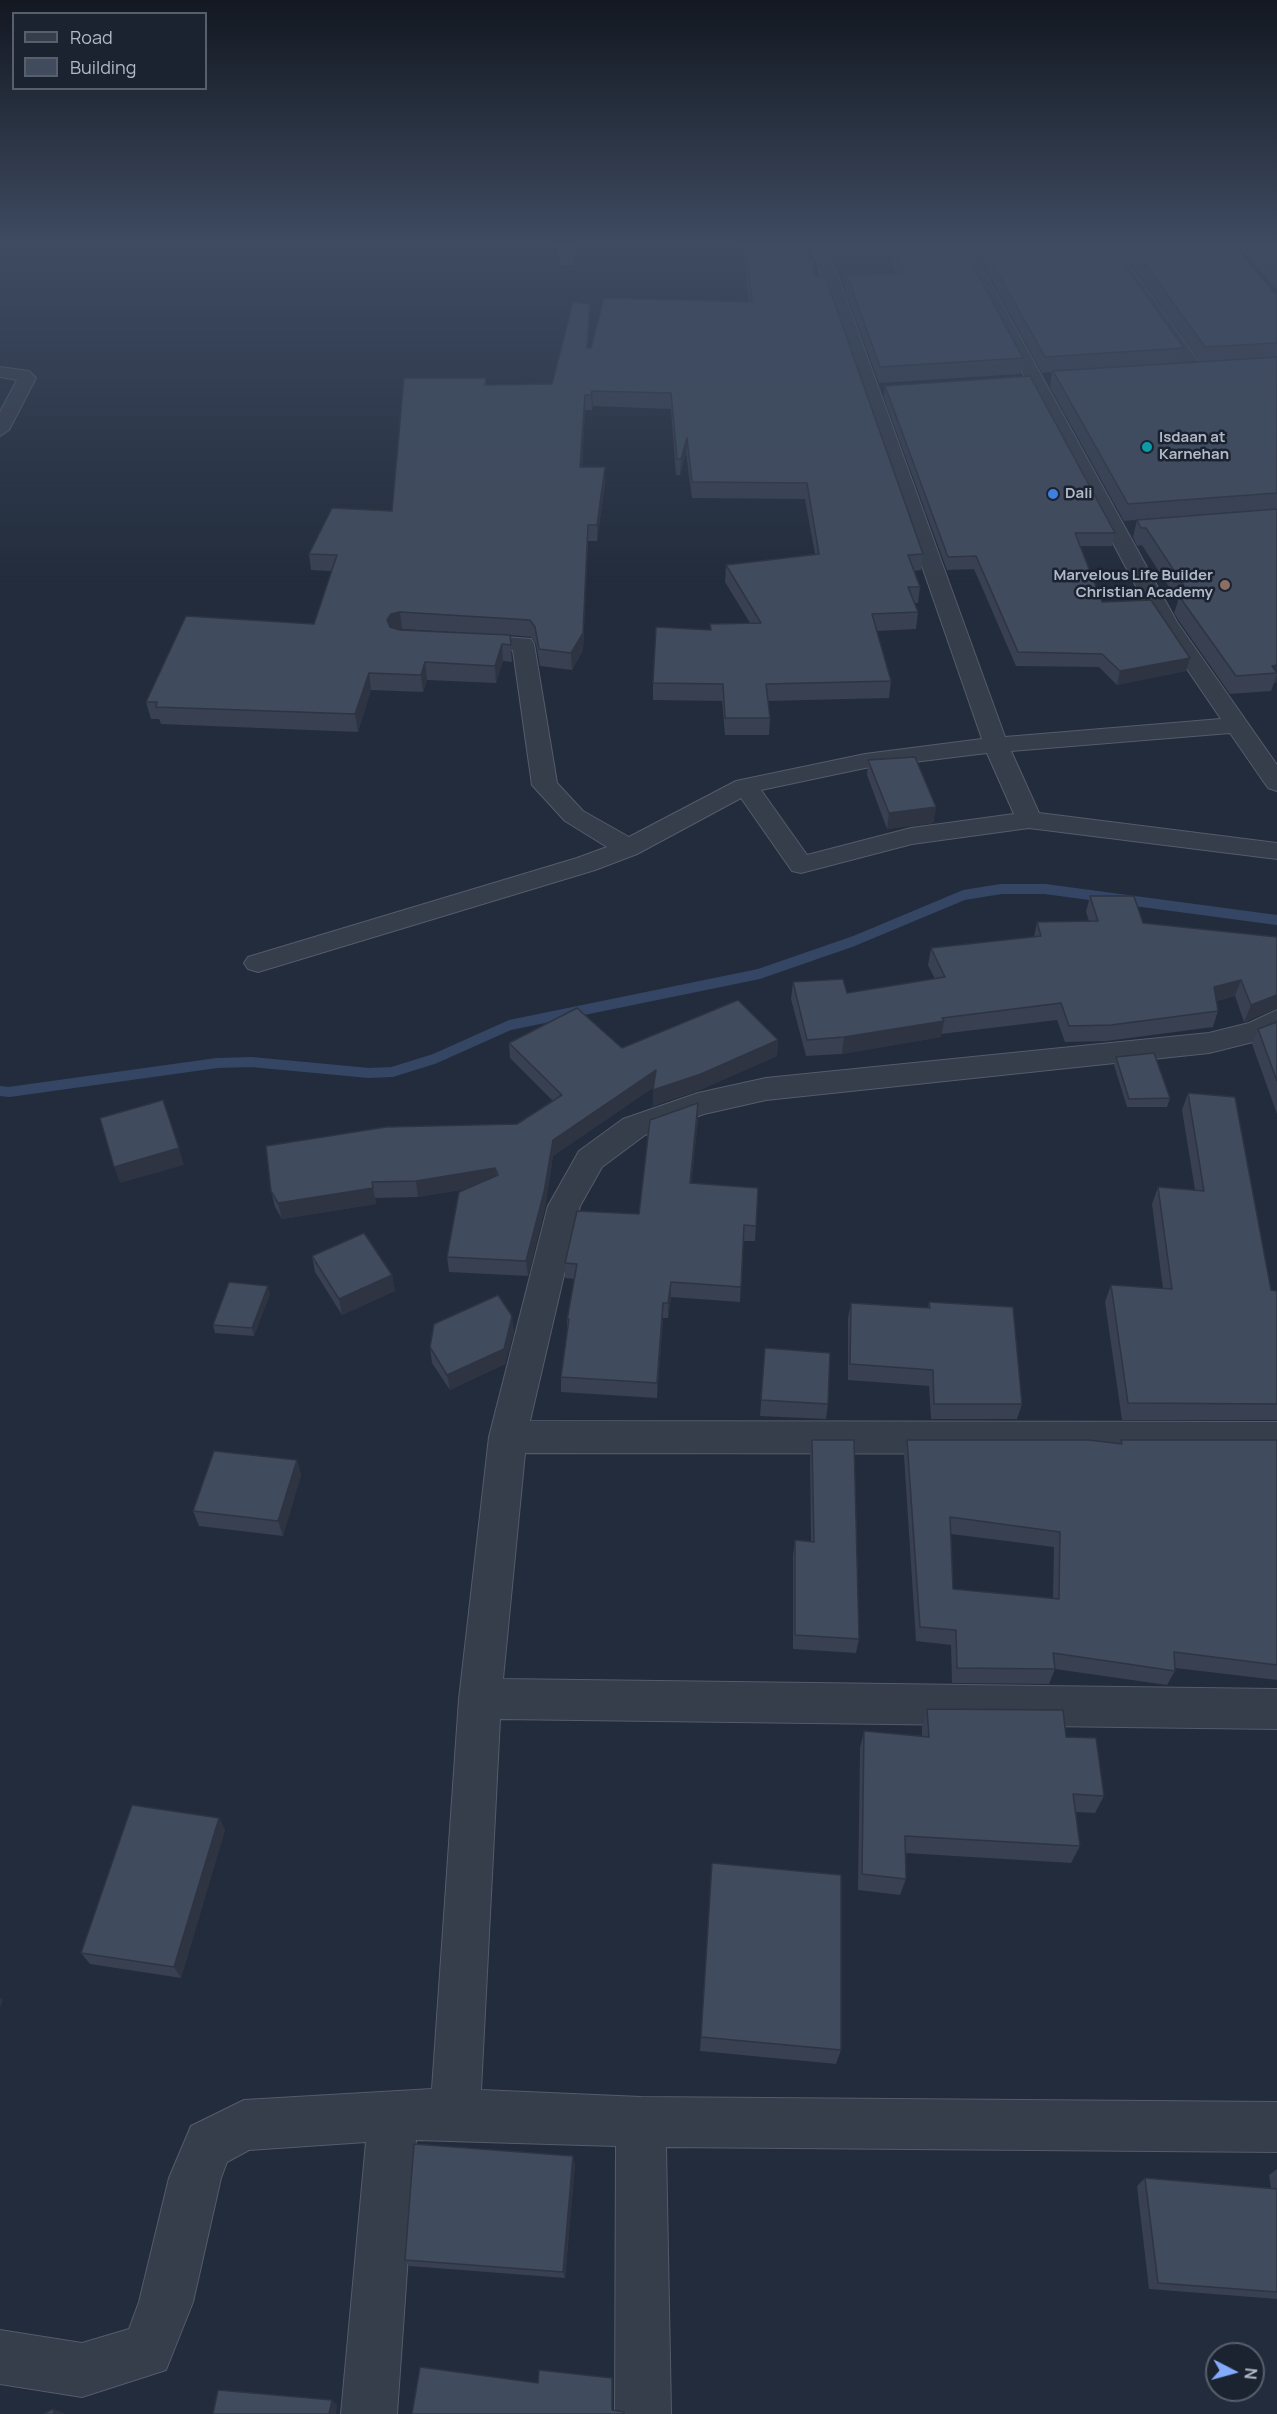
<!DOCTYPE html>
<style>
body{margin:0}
#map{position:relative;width:1277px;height:2414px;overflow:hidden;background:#222c3c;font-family:Manrope,sans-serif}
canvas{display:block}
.legend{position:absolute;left:12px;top:12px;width:195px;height:78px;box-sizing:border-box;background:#1b2331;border:2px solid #575f6d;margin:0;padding:8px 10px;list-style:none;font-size:18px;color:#b1b9c8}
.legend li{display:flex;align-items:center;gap:12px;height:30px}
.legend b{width:30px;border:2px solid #575f6d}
.north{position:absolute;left:1205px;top:2342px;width:60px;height:60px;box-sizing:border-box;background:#1b2331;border:2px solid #575f6d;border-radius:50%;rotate:96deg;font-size:16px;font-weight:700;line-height:24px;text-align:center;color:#b1b9c8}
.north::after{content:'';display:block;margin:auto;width:21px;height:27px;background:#83aafb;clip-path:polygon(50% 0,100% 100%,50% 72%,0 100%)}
</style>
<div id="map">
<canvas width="1277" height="2414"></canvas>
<ul class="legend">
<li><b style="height:8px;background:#363e4c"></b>Road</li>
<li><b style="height:16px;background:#414b5e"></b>Building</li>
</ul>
<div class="north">N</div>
</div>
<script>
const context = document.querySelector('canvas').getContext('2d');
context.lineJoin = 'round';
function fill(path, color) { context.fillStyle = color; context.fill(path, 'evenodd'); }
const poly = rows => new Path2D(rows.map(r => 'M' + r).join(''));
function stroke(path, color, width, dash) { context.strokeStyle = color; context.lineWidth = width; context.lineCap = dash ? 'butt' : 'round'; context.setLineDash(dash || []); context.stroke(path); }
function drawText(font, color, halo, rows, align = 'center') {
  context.font = font + ' Manrope,sans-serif'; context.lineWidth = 5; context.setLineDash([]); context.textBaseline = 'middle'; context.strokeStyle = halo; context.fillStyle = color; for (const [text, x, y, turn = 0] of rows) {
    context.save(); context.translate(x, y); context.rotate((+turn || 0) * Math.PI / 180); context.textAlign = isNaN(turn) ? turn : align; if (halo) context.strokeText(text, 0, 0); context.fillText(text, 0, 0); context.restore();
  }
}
fill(poly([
 [829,246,884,246,905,288,845,289]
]), '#24393d');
stroke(poly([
 [0,1091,9,1092,217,1063,251,1062,369,1073,392,1072,434,1059,510,1025,759,974,854,941,964,895,1001,889,1045,889,1277,920]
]), '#354664', 10);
const minor = poly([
 [559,246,575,246,572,264,562,264,559,246],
 [811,246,827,246,1005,737,1221,719,1155,622,955,246,970,246,1177,622,1277,765,1277,791,1268,788,1230,733,1011,751,1039,813,1277,843,1277,859,1029,828,912,844,801,873,792,871,741,798,637,854,595,870,268,969,258,972,248,969,244,963,248,957,577,858,607,847,565,821,532,785,513,650,458,646,455,641,458,636,466,634,531,639,534,644,557,783,583,811,629,837,736,781,865,754,982,739,811,246],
 [987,753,1014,814,911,828,807,855,761,790,865,768,987,753],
 [1101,246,1116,246,1205,371,1202,375,1190,375,1101,246],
 [0,367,29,371,36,378,9,430,0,436,0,412,17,380,0,377,0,367],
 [1277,1010,1277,1033,1269,1038,1209,1053,766,1100,704,1114,645,1135,602,1167,580,1206,530,1421,1277,1422,1277,1454,525,1453,503,1679,1277,1689,1277,1729,500,1719,481,2090,641,2097,1277,2102,1277,2152,666,2147,671,2414,615,2414,616,2146,416,2140,397,2414,341,2414,366,2142,249,2150,227,2162,221,2178,193,2302,166,2370,82,2397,0,2384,0,2330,82,2343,129,2329,139,2302,169,2178,191,2126,244,2100,432,2089,459,1699,489,1437,548,1206,579,1151,623,1119,698,1093,766,1078,1209,1033,1249,1023,1277,1010]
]);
stroke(minor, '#545c6a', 2);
fill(minor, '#363e4c');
fill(poly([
 [742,246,805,246,808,259,814,277,923,554,921,570,914,571,920,587,918,603,914,603,918,612,916,629,877,631,891,681,889,698,768,701,770,718,769,735,725,735,722,701,653,700,653,683,710,630,710,624,750,623,725,582,726,565,815,554,805,499,692,498,686,453,680,475,676,475,671,409,593,406,592,410,585,410,582,467,605,467,605,483,597,541,588,541,583,650,572,670,540,666,536,644,531,637,510,635,512,662,503,661,496,683,427,680,423,692,371,690,358,732,161,724,159,719,151,719,146,702,314,624,332,571,311,570,309,554,392,511,486,378,486,385,552,384,590,304,588,348,591,348,749,302],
 [402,629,499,635,398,630],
 [886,246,962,246,1023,358,1020,374,879,383,845,290,847,275,896,274],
 [973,246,1111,246,1184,348,1180,363,1200,362,1119,246,1235,246,1274,293,1277,294,1277,683,1274,683,1271,691,1230,694,1179,621,1174,613,1178,601,1142,545,1137,546,1133,537,1137,520,1155,518,1124,521,1050,387,1052,372,1042,373],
 [1238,246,1277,246,1277,290],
 [885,386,1115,533,1112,546,1080,546,1102,602,1190,658,1186,671,1117,685,1099,667,1016,666,974,569,947,570,884,398],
 [868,760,936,807,933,823,887,829,867,775],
 [1090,896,1143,923,1277,937,1248,1021,1244,1022,1235,996,1217,1001,1218,1011,1213,1027,1107,1041,1065,1042,1057,1020,941,1034,941,1037,842,1054,806,1056,791,999,793,982,847,993,935,979,928,965,931,948,1034,937,1037,922,1089,921,1086,912],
 [1277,1022,1277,1114,1252,1044,1258,1029],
 [778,1040,777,1056,700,1090,653,1106,654,1087,553,1156,545,1208,528,1276,449,1272,447,1257,467,1189,418,1197,375,1198,376,1204,282,1219,275,1207,271,1191,517,1124,553,1101,510,1058,509,1043,622,1048],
 [1116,1057,1170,1098,1167,1107,1127,1107,1114,1065],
 [1188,1093,1271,1290,1277,1291,1277,1420,1122,1420,1105,1302,1111,1285,1163,1289,1152,1204,1158,1187,1195,1190,1182,1110],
 [698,1119,691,1183,756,1226,755,1241,743,1241,740,1302,671,1297,668,1318,663,1318,657,1398,561,1392,561,1377,567,1330,567,1320,575,1279,565,1278,565,1263,639,1214],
 [312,1256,392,1275,395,1291,342,1315,315,1272],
 [270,1294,254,1336,215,1333,213,1325],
 [929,1302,1022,1404,1017,1419,931,1419,929,1386,848,1380,848,1318,851,1303,928,1308],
 [514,1331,505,1364,450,1390,432,1363,430,1347],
 [765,1348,828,1404,826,1419,760,1416],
 [812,1440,859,1639,856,1653,793,1649,793,1555,795,1540,811,1542,810,1456],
 [907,1440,1120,1444,1121,1440,1277,1440,1277,1680,1175,1668,1175,1671,1167,1685,1055,1669,1049,1684,952,1683,951,1645,916,1641,904,1456],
 [951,1534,1054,1547,1053,1598,953,1589],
 [297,1460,301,1475,283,1536,199,1526,193,1511],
 [927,1709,1066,1737,1104,1796,1095,1813,1076,1812,1080,1846,1071,1863,905,1853,906,1879,900,1895,858,1890,860,1748,864,1731,922,1736,922,1727],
 [219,1818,225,1830,181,1978,90,1964,81,1953],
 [712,1863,841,2050,836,2064,700,2051],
 [573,2156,575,2165,565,2278,409,2266,405,2260],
 [1277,2169,1277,2299,1149,2289,1137,2186,1145,2178,1271,2188,1269,2175]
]), '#384051');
fill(poly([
 [590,304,590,318,587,363,587,348],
 [592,391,593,406,592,410,591,395],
 [585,395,585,410,581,483,580,467],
 [687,438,686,453,680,475,681,459],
 [605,467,605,483,597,541,597,525],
 [588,525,588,541,583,650,572,670,571,653],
 [400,612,402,629,393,631,389,637,387,620,391,614],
 [502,644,503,661,496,683,495,666],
 [1190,658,1186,671,1117,685,1120,671],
 [425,662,427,680,423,692,421,675],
 [1277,665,1277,673,1272,666],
 [369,673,371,690,358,732,355,714],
 [1277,674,1277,683,1274,683],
 [936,807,933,823,887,829,889,813],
 [1241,980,1235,996,1208,1003,1214,987],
 [1277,995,1277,1009,1244,1022,1251,1005],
 [944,1021,941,1037,842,1054,844,1037],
 [778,1040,777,1056,700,1090,653,1106,653,1090],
 [656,1070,655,1086,553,1156,545,1208,528,1276,526,1261,553,1140],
 [698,1103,698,1119,690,1199,690,1183],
 [179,1148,184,1165,120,1183,114,1167],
 [495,1168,497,1184,418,1197,416,1181],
 [373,1188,376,1204,282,1219,278,1203],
 [392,1275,395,1291,342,1315,339,1299],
 [671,1282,671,1297,668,1318,668,1303],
 [268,1286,270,1294,254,1336,252,1328],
 [663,1303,663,1318,657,1398,657,1383],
 [512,1316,514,1331,505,1364,450,1390,447,1375],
 [297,1460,301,1475,283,1536,278,1521],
 [219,1818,225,1830,181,1978,174,1967],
 [0,1997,3,2000,0,2008],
 [573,2156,575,2165,565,2278,563,2272],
 [332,2400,337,2405,336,2414,329,2414],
 [53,2409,64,2413,64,2414,54,2414]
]), '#2e3442');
const building = poly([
 [745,246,805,246,808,259,813,259,814,277,825,276,923,554,908,555,920,587,908,587,918,612,872,614,891,681,766,684,770,718,725,718,723,684,653,683,656,627,711,630,710,624,761,623,726,565,819,554,807,483,692,482,687,438,681,459,677,459,671,393,592,391,591,395,585,395,580,467,605,467,597,525,588,525,583,633,571,653,539,649,535,627,530,620,400,612,391,614,387,620,390,627,400,630,510,635,511,645,502,644,495,666,425,662,421,675,369,673,355,714,156,707,157,702,146,702,186,616,314,624,337,555,309,554,332,508,392,511,404,378,486,378,485,385,552,384,573,302,590,304,587,348,591,348,604,298,752,302,745,246],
 [893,246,962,246,1023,358,880,367,847,275,903,274,893,246],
 [983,246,1111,246,1184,348,1045,357,983,246],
 [1132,246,1235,246,1274,293,1277,294,1277,343,1205,347,1132,246],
 [1255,246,1277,246,1277,271,1255,246],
 [1277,357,1277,493,1128,504,1053,371,1277,357],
 [1030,376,1115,533,1075,533,1102,602,1151,600,1190,658,1120,671,1102,654,1018,652,976,556,948,557,885,386,1030,376],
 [1277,509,1277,665,1272,666,1277,673,1236,676,1184,603,1179,595,1190,595,1146,528,1141,528,1137,520,1277,509],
 [915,757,936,807,889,813,868,760,915,757],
 [1090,896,1134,896,1143,923,1277,937,1277,995,1251,1005,1241,980,1214,987,1218,1011,1111,1025,1069,1026,1061,1003,942,1018,944,1021,844,1037,807,1040,793,982,843,979,847,993,945,977,931,948,1041,936,1037,922,1098,921,1090,896],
 [738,1000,778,1040,701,1074,653,1090,656,1070,553,1140,544,1192,526,1261,447,1257,459,1192,498,1175,495,1168,416,1181,372,1182,373,1188,278,1203,271,1191,266,1146,386,1127,517,1124,562,1095,509,1043,577,1008,622,1048,738,1000],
 [1277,1022,1277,1081,1258,1029,1277,1022],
 [1154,1053,1170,1098,1129,1099,1116,1057,1154,1053],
 [1188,1093,1235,1097,1271,1290,1277,1291,1277,1404,1128,1403,1111,1285,1172,1289,1158,1187,1204,1191,1188,1093],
 [163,1100,179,1148,114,1167,100,1118,163,1100],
 [698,1103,690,1183,758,1188,756,1226,744,1225,741,1287,671,1282,668,1303,663,1303,657,1383,561,1377,569,1319,567,1320,577,1264,565,1263,577,1211,639,1214,650,1120,698,1103],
 [364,1233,392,1275,339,1299,312,1256,364,1233],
 [229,1282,268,1286,252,1328,213,1325,229,1282],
 [498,1295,512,1316,504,1349,447,1375,430,1347,434,1324,498,1295],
 [929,1302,1013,1307,1022,1404,934,1404,933,1370,850,1364,851,1303,930,1308,929,1302],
 [765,1348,830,1353,828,1404,761,1400,765,1348],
 [812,1440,854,1440,859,1639,795,1635,795,1540,814,1542,812,1440],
 [907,1440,1089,1440,1122,1444,1121,1440,1277,1440,1277,1665,1174,1652,1175,1671,1053,1653,1055,1669,957,1668,956,1630,920,1627,907,1440],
 [950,1517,1060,1532,1059,1599,953,1589,950,1517],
 [214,1451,297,1460,278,1521,193,1511,214,1451],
 [927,1709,1063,1710,1066,1737,1096,1738,1104,1796,1073,1794,1080,1846,905,1836,906,1879,862,1874,864,1731,929,1737,927,1709],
 [132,1805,219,1818,174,1967,81,1953,132,1805],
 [712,1863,841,1875,841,2050,701,2037,712,1863],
 [414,2144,573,2156,563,2272,405,2260,414,2144],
 [1145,2178,1277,2189,1277,2292,1158,2283,1145,2178],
 [420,2367,538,2383,539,2370,612,2378,612,2410,624,2412,624,2414,412,2414,420,2367],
 [218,2390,332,2400,329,2414,213,2414,218,2390],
 [53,2409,54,2414,44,2414,53,2409]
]);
fill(building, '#414b5e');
stroke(building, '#2e3442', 1.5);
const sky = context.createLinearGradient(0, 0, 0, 584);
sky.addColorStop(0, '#131821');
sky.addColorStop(0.42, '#3e4b61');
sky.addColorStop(1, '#3e4b6100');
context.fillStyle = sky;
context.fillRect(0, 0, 1277, 584);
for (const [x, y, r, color] of [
 [1147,447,6,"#0f9aa8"],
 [1053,494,6,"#3f7fe0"],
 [1225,585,6,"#8d6e63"]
]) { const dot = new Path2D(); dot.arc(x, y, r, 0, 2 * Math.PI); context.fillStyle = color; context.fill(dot); stroke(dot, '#1b2331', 2); }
drawText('bold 15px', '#b1b9c8', '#1b2331', [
 ["Isdaan at",1159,438],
 ["Karnehan",1159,455],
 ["Dali",1065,494],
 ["Marvelous Life Builder",1213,576,"right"],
 ["Christian Academy",1213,593,"right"]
], 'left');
</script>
